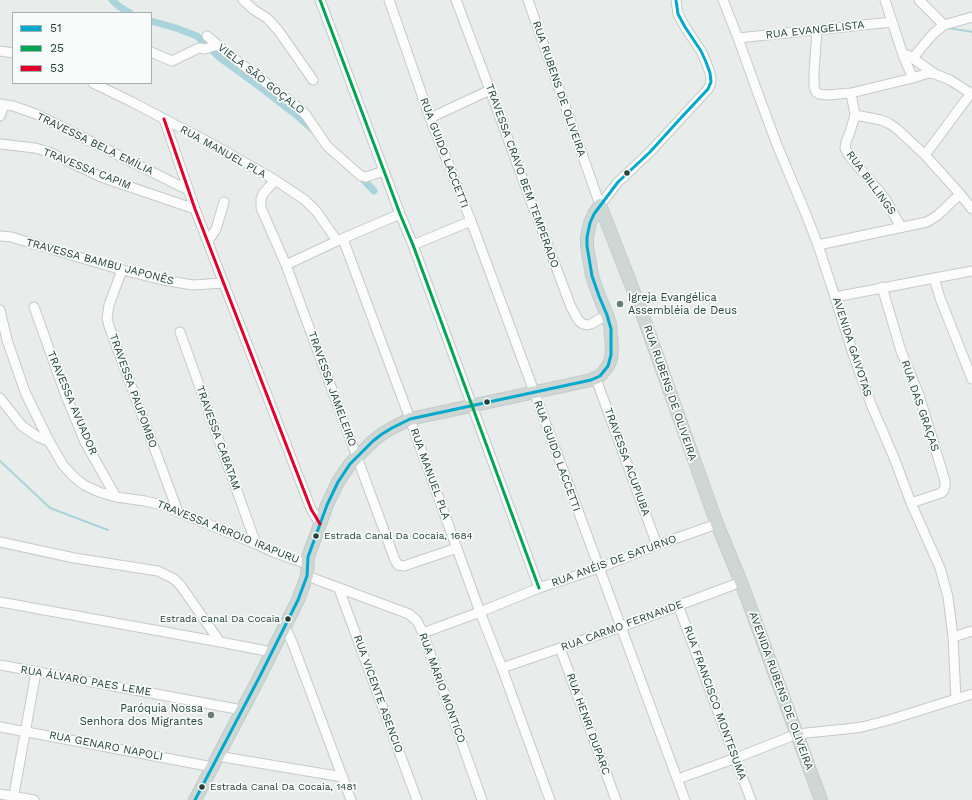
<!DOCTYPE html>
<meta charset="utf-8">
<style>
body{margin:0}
#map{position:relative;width:972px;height:800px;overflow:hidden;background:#e8edeb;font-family:"Work Sans",sans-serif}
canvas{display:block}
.legend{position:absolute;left:12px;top:12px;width:140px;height:72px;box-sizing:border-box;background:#f7fbf9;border:1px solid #a3b1ad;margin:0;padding:5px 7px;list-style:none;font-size:12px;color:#24423a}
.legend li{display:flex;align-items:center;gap:8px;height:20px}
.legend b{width:20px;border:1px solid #a3b1ad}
</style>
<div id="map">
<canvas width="972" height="800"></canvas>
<ul class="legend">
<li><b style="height:5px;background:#00a9ce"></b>51</li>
<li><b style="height:5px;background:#00a651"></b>25</li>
<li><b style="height:5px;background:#e4002b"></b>53</li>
</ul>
</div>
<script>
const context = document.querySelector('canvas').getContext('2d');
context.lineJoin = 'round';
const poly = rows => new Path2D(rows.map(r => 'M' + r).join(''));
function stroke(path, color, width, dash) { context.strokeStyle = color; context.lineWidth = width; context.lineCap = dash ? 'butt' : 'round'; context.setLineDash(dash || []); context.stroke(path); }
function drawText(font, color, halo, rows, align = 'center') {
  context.font = font + ' "Work Sans",sans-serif'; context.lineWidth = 3.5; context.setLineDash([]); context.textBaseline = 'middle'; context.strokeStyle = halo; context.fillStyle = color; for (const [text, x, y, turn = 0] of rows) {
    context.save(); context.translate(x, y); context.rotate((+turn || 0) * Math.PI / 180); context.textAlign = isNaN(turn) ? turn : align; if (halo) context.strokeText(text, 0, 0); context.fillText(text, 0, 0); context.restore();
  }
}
stroke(poly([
 [947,28,968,31,972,32],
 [0,461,50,508,108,530]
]), '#a9d4db', 2);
stroke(poly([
 [112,0,120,7,130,13],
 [151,21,176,28,197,36,220,58,260,87,296,115,314,131],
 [359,175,374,191]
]), '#a9d4db', 7);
const minor = poly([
 [243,0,254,10,267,18,278,30,313,80],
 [320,0,384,171,400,214,413,245,539,588],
 [389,0,430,118,471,221,685,800],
 [456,0,490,90,532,204,544,235,571,307,576,316,579,321,583,324,587,325,591,324,607,315],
 [528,0,600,205],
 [723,0,738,38,757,91,777,145,805,212,818,245,835,297,852,351,871,404,895,460,911,503,940,568,948,597,953,637,956,699],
 [885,0,887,6,904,58,913,78,922,75,929,73,935,74,950,80,972,94],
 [919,0,944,25],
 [817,30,814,72,814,87,816,92,819,94,827,95,851,93,913,78],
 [207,36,231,56,299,108,306,115,327,146,361,176,366,177,384,171],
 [738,38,892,22],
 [0,51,13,53],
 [151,52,172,61,199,48,205,49,217,45],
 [908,55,935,74],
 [913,58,926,42,934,33,944,25,972,17],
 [93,83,132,102,212,144,275,180,305,200,317,212,337,241],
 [851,93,855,115,850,132,846,142,845,148,850,157,884,197,901,227],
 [0,104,13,106,36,114,188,190],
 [855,115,881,120,888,123,896,128,925,155,960,194,972,209],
 [0,116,4,105],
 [430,118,490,90],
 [164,119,195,209,311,509,320,524],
 [0,144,35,148,51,153,101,177,195,209],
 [925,155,971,93],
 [275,180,263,194,261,199,261,208,286,265,395,560,398,565,404,566,457,548],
 [600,205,618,182,650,152,708,89,710,85,711,79,710,73,706,62,701,51,685,27,678,14,676,0],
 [0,236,11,237,122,270,163,280,193,285,224,283],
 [343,239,410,419,480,612,502,668,550,800],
 [208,241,216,229,224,202],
 [413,245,471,221],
 [818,245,927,222,938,215,960,194],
 [286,265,337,241,400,214],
 [122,270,109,305,107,318,109,326,178,512],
 [934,278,940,298,972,379],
 [882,287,901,351,919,395,945,481,945,486,944,490,941,493,911,503],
 [835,297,972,271],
 [34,307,66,396,85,442,116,497],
 [0,310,7,340,25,392,49,441,63,465,74,477,84,485,99,492,116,497,145,501,162,505,256,544,273,552,307,564],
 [180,332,256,544],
 [596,379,657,545],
 [0,398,22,426,38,437,49,441],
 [0,542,74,558,158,571,174,579,181,586,220,642],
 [307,576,409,614,417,621,423,633,482,800],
 [339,589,417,800],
 [0,602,220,642,272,652],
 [678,605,751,800],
 [285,627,292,642,351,800],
 [423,633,480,612,539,588,599,568,657,545,717,524],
 [953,637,972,631],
 [560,648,616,800],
 [0,665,242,710],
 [502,668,621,627,741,582],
 [0,727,213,767],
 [219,756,229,758,343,777],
 [678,779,736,758,797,734,846,729,862,727,889,720,972,694],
 [0,794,34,800],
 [13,800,36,672]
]);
const major = poly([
 [600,205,639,305,717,524,741,582,821,800],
 [195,800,260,676,298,600,307,576,308,557,327,505,338,482,350,464,373,441,382,434,392,428,410,419,591,380,600,376,608,366,611,359,612,348,610,324,607,315,599,296,592,276,587,246,587,237,590,223,594,214,600,205]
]);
stroke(minor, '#c5cac8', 11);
stroke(major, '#c3ccc9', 14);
stroke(minor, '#fcfcfc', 9);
stroke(major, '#cfd7d5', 12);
stroke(poly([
 [195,800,260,676,298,600,307,576,308,557,327,505,338,482,350,464,373,441,382,434,392,428,410,419,591,380,600,376,608,366,611,355,611,329,607,315,599,296,592,276,587,246,587,237,590,223,594,214,618,182,650,152,679,120,708,89,711,82,710,73,706,62,701,51,685,27,678,14,676,0]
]), '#00a9ce', 3);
stroke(poly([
 [320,0,384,171,400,214,413,245,539,588]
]), '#00a651', 3);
stroke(poly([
 [164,119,195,209,311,509,320,524]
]), '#e4002b', 3);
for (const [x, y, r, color] of [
 [627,173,3.5,"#24423a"],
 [620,304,4,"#697e78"],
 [487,402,3.5,"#24423a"],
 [316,536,3.5,"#24423a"],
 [288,619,3.5,"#24423a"],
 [211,715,4,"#697e78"],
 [202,787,3.5,"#24423a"]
]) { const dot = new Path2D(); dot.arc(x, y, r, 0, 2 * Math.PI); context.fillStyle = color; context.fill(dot); stroke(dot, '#f7fbf9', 1.5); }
drawText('10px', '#24423a', '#f7fbf9', [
 ["Estrada Canal Da Cocaia, 1684",324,536],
 ["Estrada Canal Da Cocaia",280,619,"right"],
 ["Estrada Canal Da Cocaia, 1481",210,787]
], 'left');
drawText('11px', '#24423a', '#f7fbf9', [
 ["RUA EVANGELISTA",815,30,-6],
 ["VIELA SÃO GOÇALO",261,79,38],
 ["RUA RUBENS DE OLIVEIRA",559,89,71],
 ["TRAVESSA BELA EMÍLIA",95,144,26],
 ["RUA MANUEL PLA",223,152,29],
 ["RUA GUIDO LACCETTI",444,153,69],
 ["TRAVESSA CAPIM",87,169,22],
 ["TRAVESSA CRAVO BEM TEMPERADO",522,176,70],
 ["RUA BILLINGS",871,183,54],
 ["TRAVESSA BAMBU JAPONÊS",100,262,15],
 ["AVENIDA GAIVOTAS",852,347,72],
 ["TRAVESSA JAMELEIRO",332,389,70],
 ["TRAVESSA PAUPOMBO",133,391,70],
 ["RUA RUBENS DE OLIVEIRA",670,393,71],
 ["TRAVESSA AVUADOR",72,403,67],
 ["RUA DAS GRAÇAS",920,406,71],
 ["TRAVESSA CABATAM",218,438,70],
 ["RUA GUIDO LACCETTI",557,456,70],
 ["TRAVESSA ACUPIUBA",627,462,70],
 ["RUA MANUEL PLA",430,474,70],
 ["TRAVESSA ARROIO IRAPURU",228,532,22],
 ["RUA ANÉIS DE SATURNO",614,561,-20],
 ["RUA CARMO FERNANDE",622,626,-20],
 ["RUA ÁLVARO PAES LEME",86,681,10],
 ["RUA MÁRIO MONTICO",442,688,70],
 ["AVENIDA RUBENS DE OLIVEIRA",781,691,70],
 ["RUA VICENTE ASENCIO",378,694,70],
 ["RUA FRANCISCO MONTESUMA",715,703,70],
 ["RUA HENRI DUPARC",588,724,70],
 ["RUA GENARO NAPOLI",106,746,11]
]);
drawText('11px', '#24423a', '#f7fbf9', [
 ["Igreja Evangélica",628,298],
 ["Assembléia de Deus",628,311],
 ["Paróquia Nossa",203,709,"right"],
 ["Senhora dos Migrantes",203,722,"right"]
], 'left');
</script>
